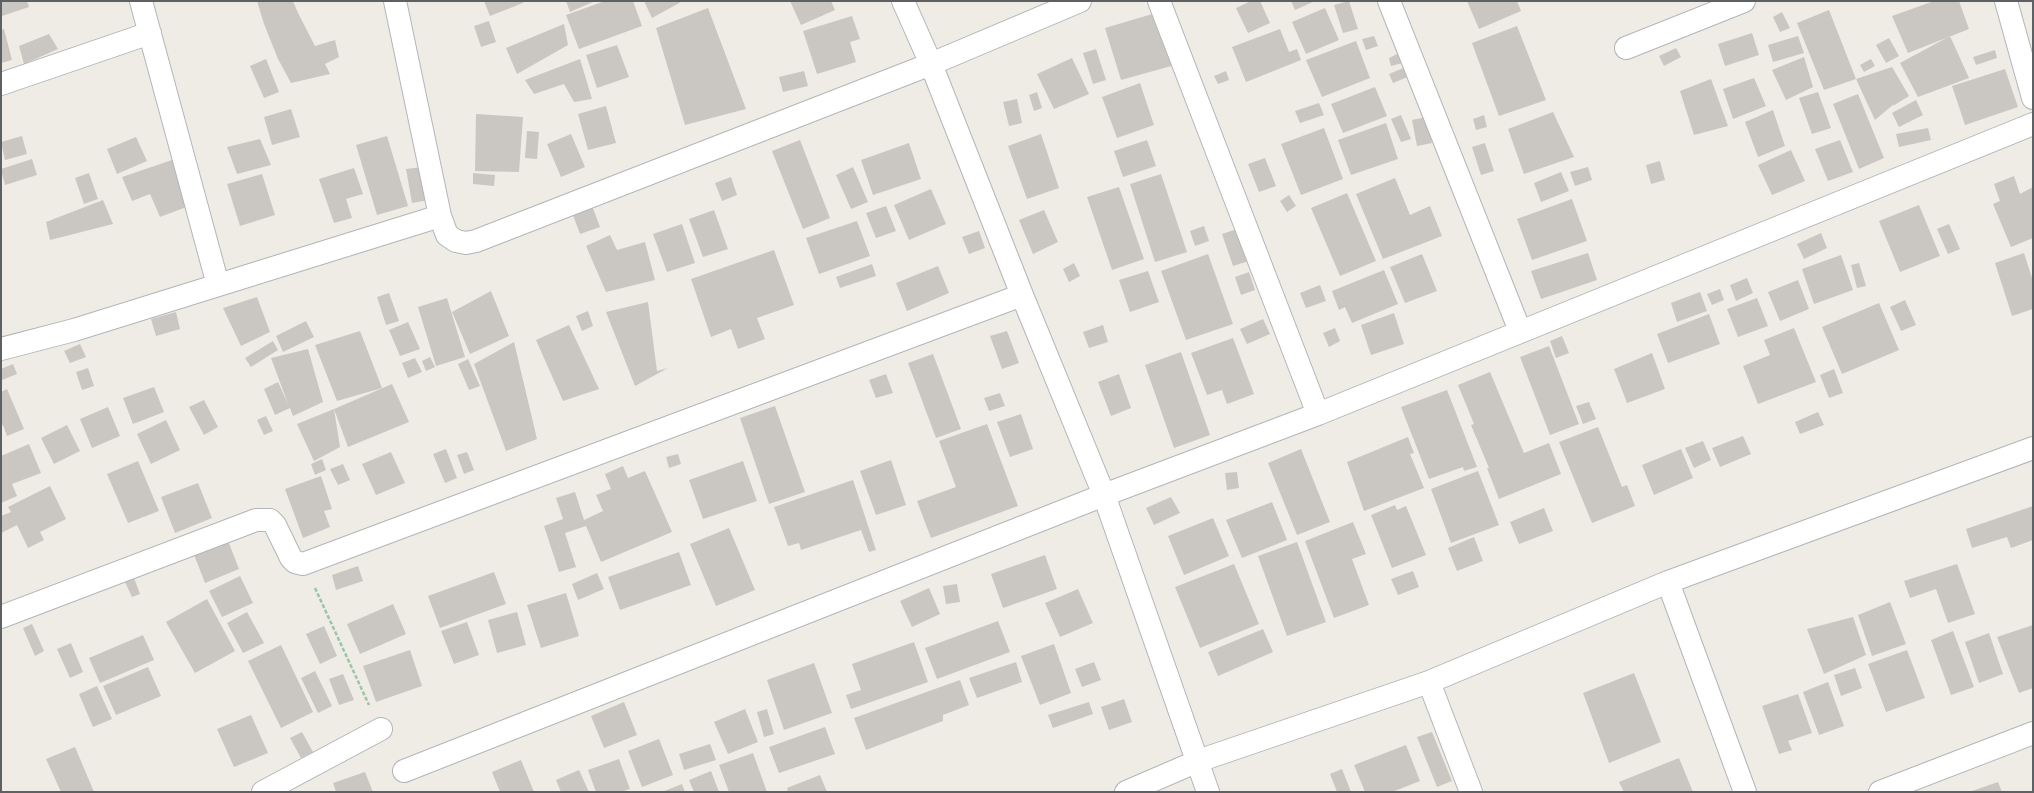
<!DOCTYPE html>
<style>
body{margin:0}
#map{position:relative;width:2034px;height:793px;overflow:hidden;background:#eeece5;font-family:"Work Sans",sans-serif}
canvas{display:block}
.frame{position:absolute;inset:0;border:2px solid #5d6164;pointer-events:none}
</style>
<div id="map">
<canvas width="2034" height="793"></canvas>
<div class="frame"></div>
</div>
<script>
const context = document.querySelector('canvas').getContext('2d');
context.lineJoin = 'round';
function fill(path, color) { context.fillStyle = color; context.fill(path, 'evenodd'); }
const poly = rows => new Path2D(rows.map(r => 'M' + r).join(''));
function stroke(path, color, width, dash) { context.strokeStyle = color; context.lineWidth = width; context.lineCap = dash ? 'butt' : 'round'; context.setLineDash(dash || []); context.stroke(path); }
fill(poly([
 [1,1,27,1,29,7,2,16],
 [257,1,293,1,298,13,315,46,335,40,339,57,325,64,330,74,291,83,278,59,264,24],
 [484,1,523,1,523,3,490,16],
 [566,1,595,1,570,12],
 [605,1,633,1,642,26,579,49,566,15],
 [644,1,681,1,681,2,652,18],
 [790,1,831,1,835,10,801,25],
 [1251,1,1260,1,1270,23,1248,33,1236,8],
 [1291,1,1315,1,1295,10],
 [1349,1,1358,29,1343,33,1334,5],
 [1467,1,1517,1,1521,11,1479,29],
 [1934,1,1959,1,1969,29,1908,53,1892,16],
 [708,8,746,109,685,125,656,28],
 [1325,8,1339,40,1306,54,1292,22],
 [1829,10,1856,79,1824,90,1797,23],
 [1159,12,1175,65,1121,80,1105,28],
 [1782,12,1790,28,1780,32,1773,17],
 [852,16,860,39,850,42,856,62,817,74,803,31],
 [489,21,496,42,481,47,474,26],
 [564,24,568,45,517,74,506,48],
 [1517,26,1546,100,1499,116,1472,43],
 [4,29,12,60,1,63,1,30],
 [1280,29,1289,52,1297,49,1301,60,1246,82,1232,47],
 [1752,33,1759,55,1725,66,1718,44],
 [49,34,58,49,24,64,19,46],
 [1374,36,1378,46,1366,50,1362,39],
 [1798,36,1804,53,1773,62,1768,45],
 [1950,36,1969,78,1918,97,1900,63],
 [1889,38,1899,56,1886,63,1876,45],
 [1356,41,1370,78,1322,97,1306,60],
 [617,45,629,77,597,88,586,55],
 [1676,48,1681,57,1664,66,1659,56],
 [1096,49,1106,80,1093,84,1083,53],
 [1995,50,1997,58,1976,65,1973,57],
 [1399,53,1403,63,1391,66,1389,58],
 [1804,57,1813,87,1786,100,1772,70],
 [1072,58,1089,94,1054,109,1037,74],
 [266,59,279,92,264,98,250,66],
 [580,59,592,99,574,102,564,84,534,94,525,80],
 [1871,59,1875,66,1864,72,1860,65],
 [1406,67,1410,76,1393,83,1389,74],
 [1892,67,1909,96,1893,106,1894,104,1875,120,1856,79],
 [2005,69,2018,107,1965,125,1952,86],
 [804,71,808,86,783,92,779,77],
 [1226,71,1229,80,1218,84,1214,76],
 [1754,78,1766,106,1733,119,1723,89],
 [1711,79,1728,126,1694,135,1680,91],
 [1140,83,1154,125,1117,138,1102,97],
 [1375,87,1387,116,1343,133,1331,104],
 [1037,92,1042,108,1034,111,1029,95],
 [1818,92,1831,128,1812,134,1799,98],
 [1858,94,1884,158,1859,169,1833,104],
 [1017,99,1022,123,1009,126,1003,102],
 [1916,100,1923,115,1899,127,1892,113],
 [1319,103,1324,115,1300,123,1295,111],
 [606,106,616,143,588,150,578,114],
 [291,109,300,137,272,145,264,117],
 [1773,110,1785,146,1758,157,1745,122],
 [1553,112,1574,157,1524,174,1508,129],
 [476,114,523,117,519,172,475,171],
 [1401,115,1411,139,1401,142,1391,119],
 [1484,115,1487,127,1476,130,1473,119],
 [1426,117,1432,143,1417,146,1412,120],
 [1386,123,1398,159,1351,175,1338,140],
 [1324,128,1343,179,1301,195,1281,144],
 [1928,128,1931,140,1899,147,1896,134],
 [527,131,539,132,537,159,525,158],
 [571,134,585,167,561,177,547,144],
 [1041,134,1059,188,1027,199,1008,146],
 [22,136,27,154,5,160,1,142],
 [387,136,408,206,377,215,356,145],
 [136,137,147,161,117,174,107,149],
 [260,139,271,165,237,174,227,147],
 [800,140,830,218,803,229,772,151],
 [1147,140,1156,166,1123,177,1114,151],
 [1840,140,1853,172,1828,181,1815,149],
 [909,143,921,179,873,195,861,160],
 [1485,143,1494,171,1481,175,1472,147],
 [1791,150,1805,181,1772,195,1758,165],
 [1265,158,1276,186,1259,192,1248,164],
 [32,159,37,175,5,185,1,169],
 [172,160,189,206,160,217,150,194,132,201,122,177],
 [1660,161,1665,180,1651,184,1646,165],
 [423,167,429,200,412,203,406,169],
 [853,167,868,202,851,209,836,175],
 [1588,167,1592,180,1575,186,1570,172],
 [354,168,363,194,346,199,352,218,334,223,319,179],
 [1561,172,1569,191,1541,202,1534,183],
 [89,173,98,199,84,204,75,178],
 [473,173,495,175,494,186,473,184],
 [262,174,275,215,240,226,227,184],
 [1161,174,1187,252,1155,262,1130,184],
 [2014,176,2020,194,2033,187,2033,238,2011,247,1993,204,2000,201,1994,184],
 [731,177,737,195,722,201,715,183],
 [1395,178,1410,215,1430,206,1442,236,1383,259,1356,194],
 [1119,187,1144,259,1112,270,1087,197],
 [931,189,946,224,909,240,894,205],
 [1347,193,1376,261,1340,276,1311,208],
 [1289,195,1296,206,1287,212,1280,201],
 [1572,199,1587,241,1532,260,1517,219],
 [103,200,113,224,50,240,46,222],
 [591,203,600,227,580,234,571,210],
 [1919,205,1940,256,1900,272,1879,221],
 [886,206,896,231,876,238,866,213],
 [714,210,728,249,703,257,689,219],
 [1044,210,1058,242,1033,254,1019,220],
 [857,221,870,256,819,274,806,238],
 [682,224,695,263,667,272,653,234],
 [1949,224,1960,249,1948,254,1937,229],
 [1204,226,1209,241,1195,246,1190,231],
 [1237,229,1249,261,1233,266,1222,234],
 [979,231,985,248,969,254,962,237],
 [1821,233,1827,248,1804,259,1797,244],
 [610,235,617,250,645,242,655,280,606,292,586,246],
 [774,250,794,305,757,318,765,339,738,349,731,329,711,337,691,279],
 [1588,253,1597,280,1541,299,1531,271],
 [2024,253,2033,281,2033,309,2012,316,1995,263],
 [1208,254,1233,324,1186,340,1161,271],
 [1422,254,1437,291,1405,303,1390,267],
 [1841,255,1853,290,1814,304,1802,269],
 [1074,263,1080,276,1069,282,1063,269],
 [1859,263,1866,286,1857,288,1851,265],
 [872,264,876,276,840,288,836,277],
 [938,266,949,293,907,311,896,283],
 [1384,270,1398,304,1352,323,1345,307,1339,310,1332,291],
 [1148,271,1159,302,1130,312,1119,280],
 [1249,272,1255,290,1241,295,1235,277],
 [1747,278,1753,293,1736,301,1730,285],
 [1798,280,1809,309,1780,321,1768,292],
 [1320,285,1326,301,1306,308,1300,293],
 [1720,289,1724,300,1712,305,1707,294],
 [491,291,509,336,470,354,452,312],
 [1700,292,1707,311,1677,322,1671,303],
 [389,293,399,321,386,325,377,297],
 [257,297,270,332,241,346,223,308],
 [447,298,465,357,436,366,418,307],
 [1757,298,1768,326,1738,337,1727,309],
 [1905,300,1916,325,1901,331,1890,307],
 [648,302,657,371,668,368,635,386,606,312],
 [1879,303,1899,350,1842,374,1822,327],
 [588,311,593,326,582,331,576,316],
 [176,312,180,329,156,336,151,319],
 [1394,313,1404,344,1371,355,1361,325],
 [1709,314,1720,344,1668,363,1657,334],
 [1263,319,1270,334,1247,344,1240,329],
 [306,321,314,337,283,352,276,336],
 [408,322,420,349,400,356,389,330],
 [569,325,599,389,563,401,536,340],
 [1103,325,1108,342,1089,348,1083,332],
 [1335,328,1340,341,1329,347,1323,333],
 [1794,328,1816,382,1758,404,1743,366,1770,355,1764,340],
 [360,331,382,388,337,401,315,345],
 [1007,331,1019,363,1002,369,990,336],
 [1562,336,1569,353,1556,358,1550,341],
 [1233,338,1254,394,1227,404,1222,390,1207,395,1191,353],
 [273,341,278,350,251,367,245,358],
 [514,342,537,439,506,451,474,364],
 [80,344,86,357,70,363,64,351],
 [1549,346,1579,424,1550,435,1520,357],
 [308,349,323,402,293,416,290,408,275,415,264,389,278,382,288,404,271,358],
 [1181,352,1210,435,1174,448,1145,365],
 [1652,353,1665,389,1627,403,1614,369],
 [933,354,961,429,936,438,908,363],
 [430,357,435,367,426,371,422,361],
 [415,358,422,372,408,378,402,363],
 [468,359,480,386,469,390,458,364],
 [13,364,17,374,2,380,1,369],
 [88,368,94,386,82,390,76,372],
 [1834,369,1843,393,1829,398,1820,375],
 [1490,372,1524,453,1549,443,1561,474,1499,499,1487,468,1489,468,1471,425,1474,424,1458,385],
 [886,374,893,393,876,398,869,380],
 [1119,374,1131,408,1111,416,1098,382],
 [392,384,409,422,348,447,334,409],
 [154,387,164,412,133,424,123,398],
 [7,389,24,429,7,436,3,425,1,426,1,392],
 [1447,390,1477,467,1464,471,1463,467,1429,479,1401,407],
 [1000,393,1005,406,989,411,984,398],
 [204,400,218,427,204,435,189,407],
 [1589,402,1596,419,1583,424,1576,406],
 [775,406,805,492,769,504,740,418],
 [108,407,120,436,92,448,80,419],
 [334,409,340,447,314,461,297,424],
 [1818,412,1824,425,1800,434,1795,422],
 [1021,414,1033,449,1010,457,997,422],
 [266,416,273,431,264,435,257,420],
 [166,420,180,450,151,464,137,434],
 [987,424,1018,506,931,538,917,501,956,487,939,441],
 [67,425,80,451,54,464,41,438],
 [1598,427,1622,487,1627,485,1635,506,1592,523,1559,442],
 [1743,436,1751,454,1720,467,1712,448],
 [1408,437,1414,453,1410,454,1424,488,1364,511,1347,462],
 [1703,441,1711,460,1694,468,1685,448],
 [29,444,41,473,12,484,17,496,1,503,1,456],
 [446,449,457,478,445,483,433,454],
 [1301,449,1330,522,1297,535,1268,463],
 [1681,449,1693,478,1654,495,1642,465],
 [391,452,405,483,376,495,362,464],
 [467,452,474,470,464,474,457,455],
 [678,454,681,464,669,468,666,457],
 [322,459,326,470,315,475,311,464],
 [891,460,906,505,876,515,860,471],
 [138,461,159,511,128,523,107,474],
 [743,461,757,501,703,519,689,480],
 [343,464,350,480,338,485,330,469],
 [623,466,628,478,645,471,672,532,601,562,586,526,565,533,576,567,559,572,544,526,563,519,556,498,575,492,584,520,603,511,596,495,611,489,605,474],
 [1478,471,1499,525,1451,543,1431,489],
 [1237,472,1239,488,1227,490,1225,473],
 [321,476,332,509,324,511,330,527,303,538,285,489],
 [853,480,876,550,869,552,861,530,801,550,799,543,788,546,774,507],
 [198,483,212,518,175,533,161,497],
 [50,486,66,519,40,532,44,540,28,548,17,525,1,533,1,516,11,512,8,507],
 [1171,497,1180,513,1154,525,1146,508],
 [1272,502,1287,540,1242,558,1226,520],
 [1395,505,1397,510,1406,506,1426,555,1392,568,1371,515],
 [2033,506,2033,540,2011,548,2007,537,1972,548,1966,529],
 [1544,508,1553,531,1519,544,1510,522],
 [1213,518,1229,556,1184,575,1168,536],
 [1353,522,1366,554,1352,559,1369,605,1334,618,1305,541],
 [729,528,755,590,716,606,690,544],
 [1474,537,1483,561,1457,571,1448,548],
 [227,538,239,569,205,583,193,552],
 [1297,542,1326,622,1287,636,1258,556],
 [679,552,691,585,620,610,608,577],
 [1045,555,1057,589,1003,608,991,574],
 [1234,564,1259,624,1200,648,1175,587],
 [1957,564,1975,614,1948,623,1936,589,1910,598,1904,581],
 [358,566,363,581,336,590,332,575],
 [1413,571,1419,587,1398,595,1391,579],
 [494,572,506,604,440,628,428,596],
 [597,573,604,589,578,600,572,584],
 [240,576,253,603,222,617,209,591],
 [134,578,140,594,132,597,125,582],
 [957,584,960,602,946,604,943,586],
 [929,588,940,614,912,627,900,601],
 [1078,589,1093,623,1060,637,1045,603],
 [566,593,579,636,541,648,527,605],
 [207,599,235,651,195,673,166,622],
 [1890,602,1906,644,1872,656,1858,615],
 [393,604,406,634,360,654,347,624],
 [247,612,264,643,243,653,227,623],
 [517,612,526,645,497,653,488,620],
 [1853,617,1866,655,1824,674,1807,629],
 [998,621,1010,652,937,679,925,648],
 [467,622,479,655,454,664,441,631],
 [32,624,44,651,35,656,23,628],
 [2033,625,2033,688,2019,693,1997,637],
 [324,626,337,656,320,664,306,634],
 [1263,629,1273,652,1218,676,1208,652],
 [1953,631,1974,687,1951,695,1931,640],
 [1989,633,2003,674,1979,683,1965,642],
 [143,635,154,660,100,683,89,658],
 [914,642,928,682,851,709,846,695,861,690,852,664],
 [71,643,83,672,70,678,57,649],
 [1054,644,1071,693,1040,705,1021,656],
 [281,645,313,712,281,728,248,661],
 [410,650,422,686,376,702,363,666],
 [1907,650,1925,698,1886,712,1868,664],
 [1016,662,1022,682,977,698,969,678],
 [1094,662,1101,680,1082,687,1075,669],
 [814,663,832,713,784,730,767,680],
 [148,667,161,696,116,715,103,686],
 [1855,668,1862,688,1841,696,1834,675],
 [315,671,332,706,318,713,301,678],
 [1634,673,1661,742,1609,763,1583,693],
 [343,674,354,700,339,705,329,679],
 [960,680,969,705,943,715,943,721,866,750,854,718],
 [1828,682,1844,726,1819,735,1803,692],
 [97,686,112,719,93,727,79,694],
 [1798,694,1812,733,1788,741,1792,750,1779,754,1762,706],
 [1124,699,1132,722,1109,730,1101,707],
 [624,702,637,735,604,748,591,716],
 [1089,702,1093,714,1053,728,1048,715],
 [745,709,758,742,728,754,714,722],
 [767,709,774,734,764,737,757,712],
 [251,715,268,753,234,767,217,729],
 [825,727,835,754,779,773,769,747],
 [302,732,313,752,301,758,290,738],
 [1432,732,1452,781,1437,787,1417,737],
 [659,739,673,775,642,787,628,751],
 [710,744,716,760,684,770,679,754],
 [1406,745,1420,781,1392,792,1365,792,1354,765],
 [75,747,94,792,61,792,46,759],
 [753,753,767,792,729,792,719,765],
 [1679,758,1693,792,1624,792,1619,782],
 [619,759,630,789,621,792,596,792,588,770],
 [521,760,534,792,500,792,492,772],
 [1342,769,1351,792,1337,792,1330,774],
 [579,770,589,792,561,792,556,780],
 [711,771,719,792,694,792,689,780],
 [365,772,373,792,336,792,333,783],
 [820,775,827,792,788,792,787,788],
 [1998,782,2002,792,1969,792],
 [682,784,685,792,662,792]
]), '#cac7c2');
const minor = poly([
 [141,1,218,285],
 [395,1,440,216,447,235,456,241,466,243,476,241,931,64,1080,1],
 [903,1,931,64,1022,295,1104,495,1208,792],
 [1159,1,1318,414],
 [1389,1,1520,331],
 [2006,1,2033,98],
 [1626,48,1744,1],
 [1,84,150,33],
 [1,349,74,330,440,216],
 [1668,582,1745,792],
 [1,617,256,520,270,520,275,525,291,558,295,562,303,564,1022,295],
 [1429,682,1471,792],
 [404,771,1104,495,1318,414,2033,124],
 [263,792,381,729],
 [1126,792,1198,761,1429,682,1668,582,2033,448],
 [1880,792,2033,733]
]);
stroke(minor, '#b2b6b9', 24);
stroke(poly([
 [315,588,369,705]
]), '#9ec4a6', 2.5, [4, 2]);
stroke(minor, '#fff', 22);
</script>
